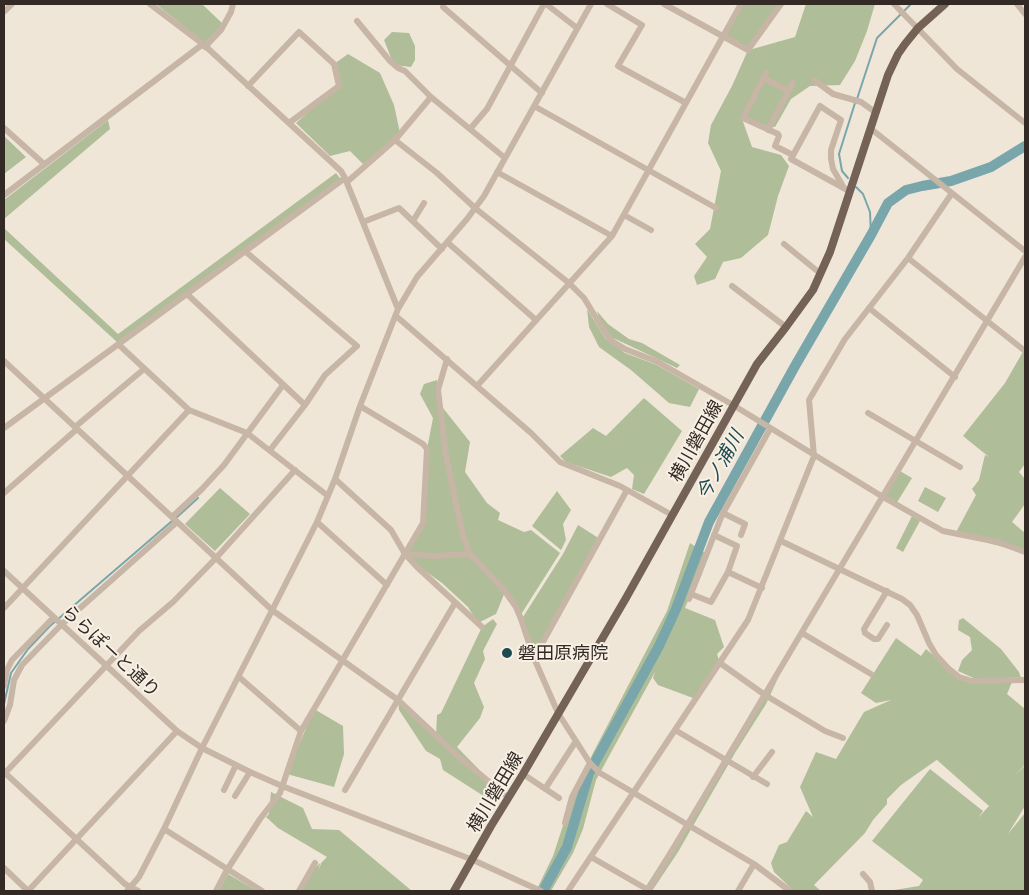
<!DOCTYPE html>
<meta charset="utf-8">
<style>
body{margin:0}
#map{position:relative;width:1029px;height:895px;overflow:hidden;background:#efe6d8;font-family:"Exo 2",sans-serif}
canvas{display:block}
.frame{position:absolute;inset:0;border:5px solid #332a26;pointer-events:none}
</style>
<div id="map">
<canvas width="1029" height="895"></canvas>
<div class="frame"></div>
</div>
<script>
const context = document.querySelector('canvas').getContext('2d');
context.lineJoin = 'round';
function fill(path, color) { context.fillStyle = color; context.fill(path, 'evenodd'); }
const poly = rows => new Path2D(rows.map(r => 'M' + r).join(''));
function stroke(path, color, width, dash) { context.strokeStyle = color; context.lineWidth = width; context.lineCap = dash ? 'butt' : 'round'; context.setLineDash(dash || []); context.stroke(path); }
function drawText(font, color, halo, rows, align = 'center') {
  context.font = font + ' "Exo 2","Noto Sans JP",sans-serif'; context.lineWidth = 4; context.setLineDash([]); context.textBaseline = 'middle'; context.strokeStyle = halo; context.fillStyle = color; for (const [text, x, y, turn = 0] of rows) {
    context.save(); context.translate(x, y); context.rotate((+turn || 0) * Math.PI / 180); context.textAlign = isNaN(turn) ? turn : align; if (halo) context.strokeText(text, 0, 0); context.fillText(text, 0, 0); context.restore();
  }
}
fill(poly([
 [156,4,202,4,223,24,205,43],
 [741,4,781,4,749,50,795,37,806,4,875,4,867,31,855,61,840,85,810,86,791,99,775,127,755,124,741,116,752,147,781,155,789,166,778,196,768,235,741,258,723,262,715,279,697,285,694,276,707,257,695,244,710,229,721,171,708,143,711,125,732,86,748,50,723,37],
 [392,32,409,33,415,46,415,60,411,67,394,65,384,40],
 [348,54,380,73,394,105,400,133,380,152,363,164,350,151,330,156,296,123,325,97,339,86,334,64],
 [108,120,110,129,4,219,4,200],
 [4,136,26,157,4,174],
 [336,173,342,181,117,342,4,239,4,228,118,334],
 [587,309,605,338,625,353,657,365,699,389,690,407,669,403,631,370,599,347,589,327],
 [597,311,608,324,629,339,642,343,680,365,677,368,611,337,599,318],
 [1024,350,1025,464,1019,472,1025,479,1025,504,1012,522,1025,533,1025,553,955,534,976,495,972,489,979,480,985,455,989,457,963,436,1005,383],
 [437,380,439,403,470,442,465,472,487,503,500,513,498,520,524,532,531,530,560,553,520,616,505,592,496,614,478,623,468,607,442,583,401,554,423,523,427,449,433,418,420,394,424,384],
 [644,398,682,431,644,494,632,489,634,475,627,468,611,477,566,462,560,456,593,428,606,436],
 [900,471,912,478,896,504,884,497],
 [925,487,946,498,938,512,918,501],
 [220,488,250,514,215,551,185,524],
 [557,491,571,510,563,524,566,540,561,550,532,526],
 [912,516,920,521,903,552,896,548],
 [578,525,600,539,534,658,523,617,563,554],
 [690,543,707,554,685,608,715,620,724,647,717,654,720,663,693,698,658,685,653,678,655,672,596,780,583,829,573,853,551,891,536,891,553,856,573,795,593,753,667,611],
 [963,618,1001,649,1019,672,1021,678,1017,677,992,680,1012,682,1007,694,1025,709,1025,764,1015,776,1025,765,1025,806,1008,834,1025,813,1025,891,888,891,919,886,923,880,872,841,930,769,983,811,978,818,989,806,937,760,938,759,901,785,887,799,887,804,873,820,865,833,814,885,821,891,794,891,774,872,771,863,779,845,787,842,806,811,813,817,800,787,816,752,836,759,864,712,891,700,876,703,861,693,896,638,921,656,926,649,948,668,967,679,978,680,958,671,962,660,972,650,970,637,958,630,959,620],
 [493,619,497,624,483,651,485,659,474,683,484,707,480,718,457,747,500,791,493,802,443,770,440,759,426,751,399,710,398,700,436,736,437,715,441,713,482,627],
 [779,676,766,704,735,753,678,852,652,891,643,891],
 [314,709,343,726,344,754,334,787,287,774],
 [271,792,303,808,312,829,339,830,412,891,299,891,308,875,320,863,319,870,321,863,327,857,278,828,266,817,269,814],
 [228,874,257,891,219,891]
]), '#afbd99');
stroke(poly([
 [904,11,911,4],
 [857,99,877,38,901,14],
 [848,178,842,171,839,154,855,103],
 [856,187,863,194,870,212,871,235],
 [176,518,198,498],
 [4,704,11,673,28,649,50,626,172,521]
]), '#78a6ab', 2);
stroke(poly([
 [543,891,567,847,589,773,659,646,676,609,709,522,795,366,871,235,888,203,906,190,922,186,951,181,991,167,1025,146]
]), '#78a6ab', 10);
stroke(poly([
 [150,4,203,44,341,171,345,178,398,309],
 [546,4,577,28],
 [607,4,642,25,618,66,686,103],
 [664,4,748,50,781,4],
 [894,4,957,69,1025,123],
 [1017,4,1025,14],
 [443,7,542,93],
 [4,10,5,11,12,4],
 [357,21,390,61,398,68,405,71,431,97,505,158],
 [205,47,221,30,231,12,233,4],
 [766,73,743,118,778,134,779,136,775,146,793,155],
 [763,78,789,91],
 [814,80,833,94,861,102,875,112],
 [248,86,299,32,334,64,339,86,289,123],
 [534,106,716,208],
 [4,128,44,164],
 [870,128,1025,251],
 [470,129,487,109,544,4],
 [768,130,793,83],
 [395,140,437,173,475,208,569,283,584,298,606,334,612,341,625,349,658,362,733,405,883,497,943,531,998,542,1025,552],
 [497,172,612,236],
 [347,182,395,140,431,97],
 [844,188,833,169,831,159,831,150,841,120,820,106,791,159,849,191],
 [4,195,203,44],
 [624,215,651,230],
 [413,221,424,203],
 [363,222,399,208,442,249],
 [447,242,536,320],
 [784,244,821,274],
 [246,252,357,346,325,375,305,405],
 [908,258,1025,351],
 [732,286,786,327],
 [187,294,305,405,270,450],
 [869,308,955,377],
 [396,316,531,433,560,462,620,486,672,515],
 [118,344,189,410,247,433,328,496],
 [447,359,438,390,446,456,463,535,470,554,504,590,516,607,521,619,534,658,558,713,590,763,600,773,634,793,754,864,790,891],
 [4,361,272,610,398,700,460,758,509,798],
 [477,386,612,236,741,4],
 [868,413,960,467],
 [75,427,144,369],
 [4,428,345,178],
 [335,479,391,530,405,554,417,567,482,627],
 [4,493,77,429],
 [723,513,745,524,741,535],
 [172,517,202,489,224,465,283,385],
 [317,522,387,585],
 [781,541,902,599,910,605,917,615,929,643,936,655,948,668,959,677,972,681,1025,680],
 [405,554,434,556,470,554],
 [4,571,177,731,202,748,250,772,282,786,473,860,541,891],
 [728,572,762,588],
 [887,591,864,629,865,633,874,639,878,639,887,625],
 [691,594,711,602,728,572,737,546,714,535],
 [689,599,722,515,770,429],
 [4,608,189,410],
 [802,633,871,674],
 [534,658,627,490],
 [720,663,765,695,825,731,843,738],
 [239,677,301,731],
 [4,686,7,670,12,660,53,618],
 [4,721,10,705,14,680,22,665,61,625,177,522],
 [675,730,767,784],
 [4,772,125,884,138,891],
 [5,773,139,631,173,602,216,558,295,470],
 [523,774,559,798],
 [753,777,772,752],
 [545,789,576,741],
 [224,790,236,765],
 [345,790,455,603],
 [235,796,250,772],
 [565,823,572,797,590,763],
 [164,829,262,891],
 [591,857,650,891],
 [4,868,28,891],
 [863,874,870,882,872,891],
 [28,891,177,731],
 [127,891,139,877,164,829,202,748,317,522,335,479,360,406,398,309,417,277,467,219,484,196,591,4],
 [216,891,227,870,260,819,280,793,301,731,423,523,427,449,423,444,360,406],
 [299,891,315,863],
 [568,891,748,620,814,456,809,400,845,339,908,258,952,193],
 [648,891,1025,257],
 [738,891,754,864]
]), '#c7b6a5', 6);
stroke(poly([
 [454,891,491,826,523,774,626,598,757,364,786,327,813,290,830,252,888,75,898,54,905,44,918,28,945,4]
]), '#746257', 8);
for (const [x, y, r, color] of [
 [507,653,6,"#1e4b52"]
]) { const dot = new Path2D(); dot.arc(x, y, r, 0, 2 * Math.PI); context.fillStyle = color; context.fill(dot); stroke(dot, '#f8f0e4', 2); }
drawText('18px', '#332a26', '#f8f0e4', [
 ["横川磐田線",696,441,-61],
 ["ららぽーと通り",111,651,43],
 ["横川磐田線",495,792,-59]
]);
drawText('18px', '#332a26', '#f8f0e4', [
 ["磐田原病院",518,653]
], 'left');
drawText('italic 19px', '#1e4b52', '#f8f0e4', [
 ["今ノ浦川",720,465,-61]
]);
</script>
